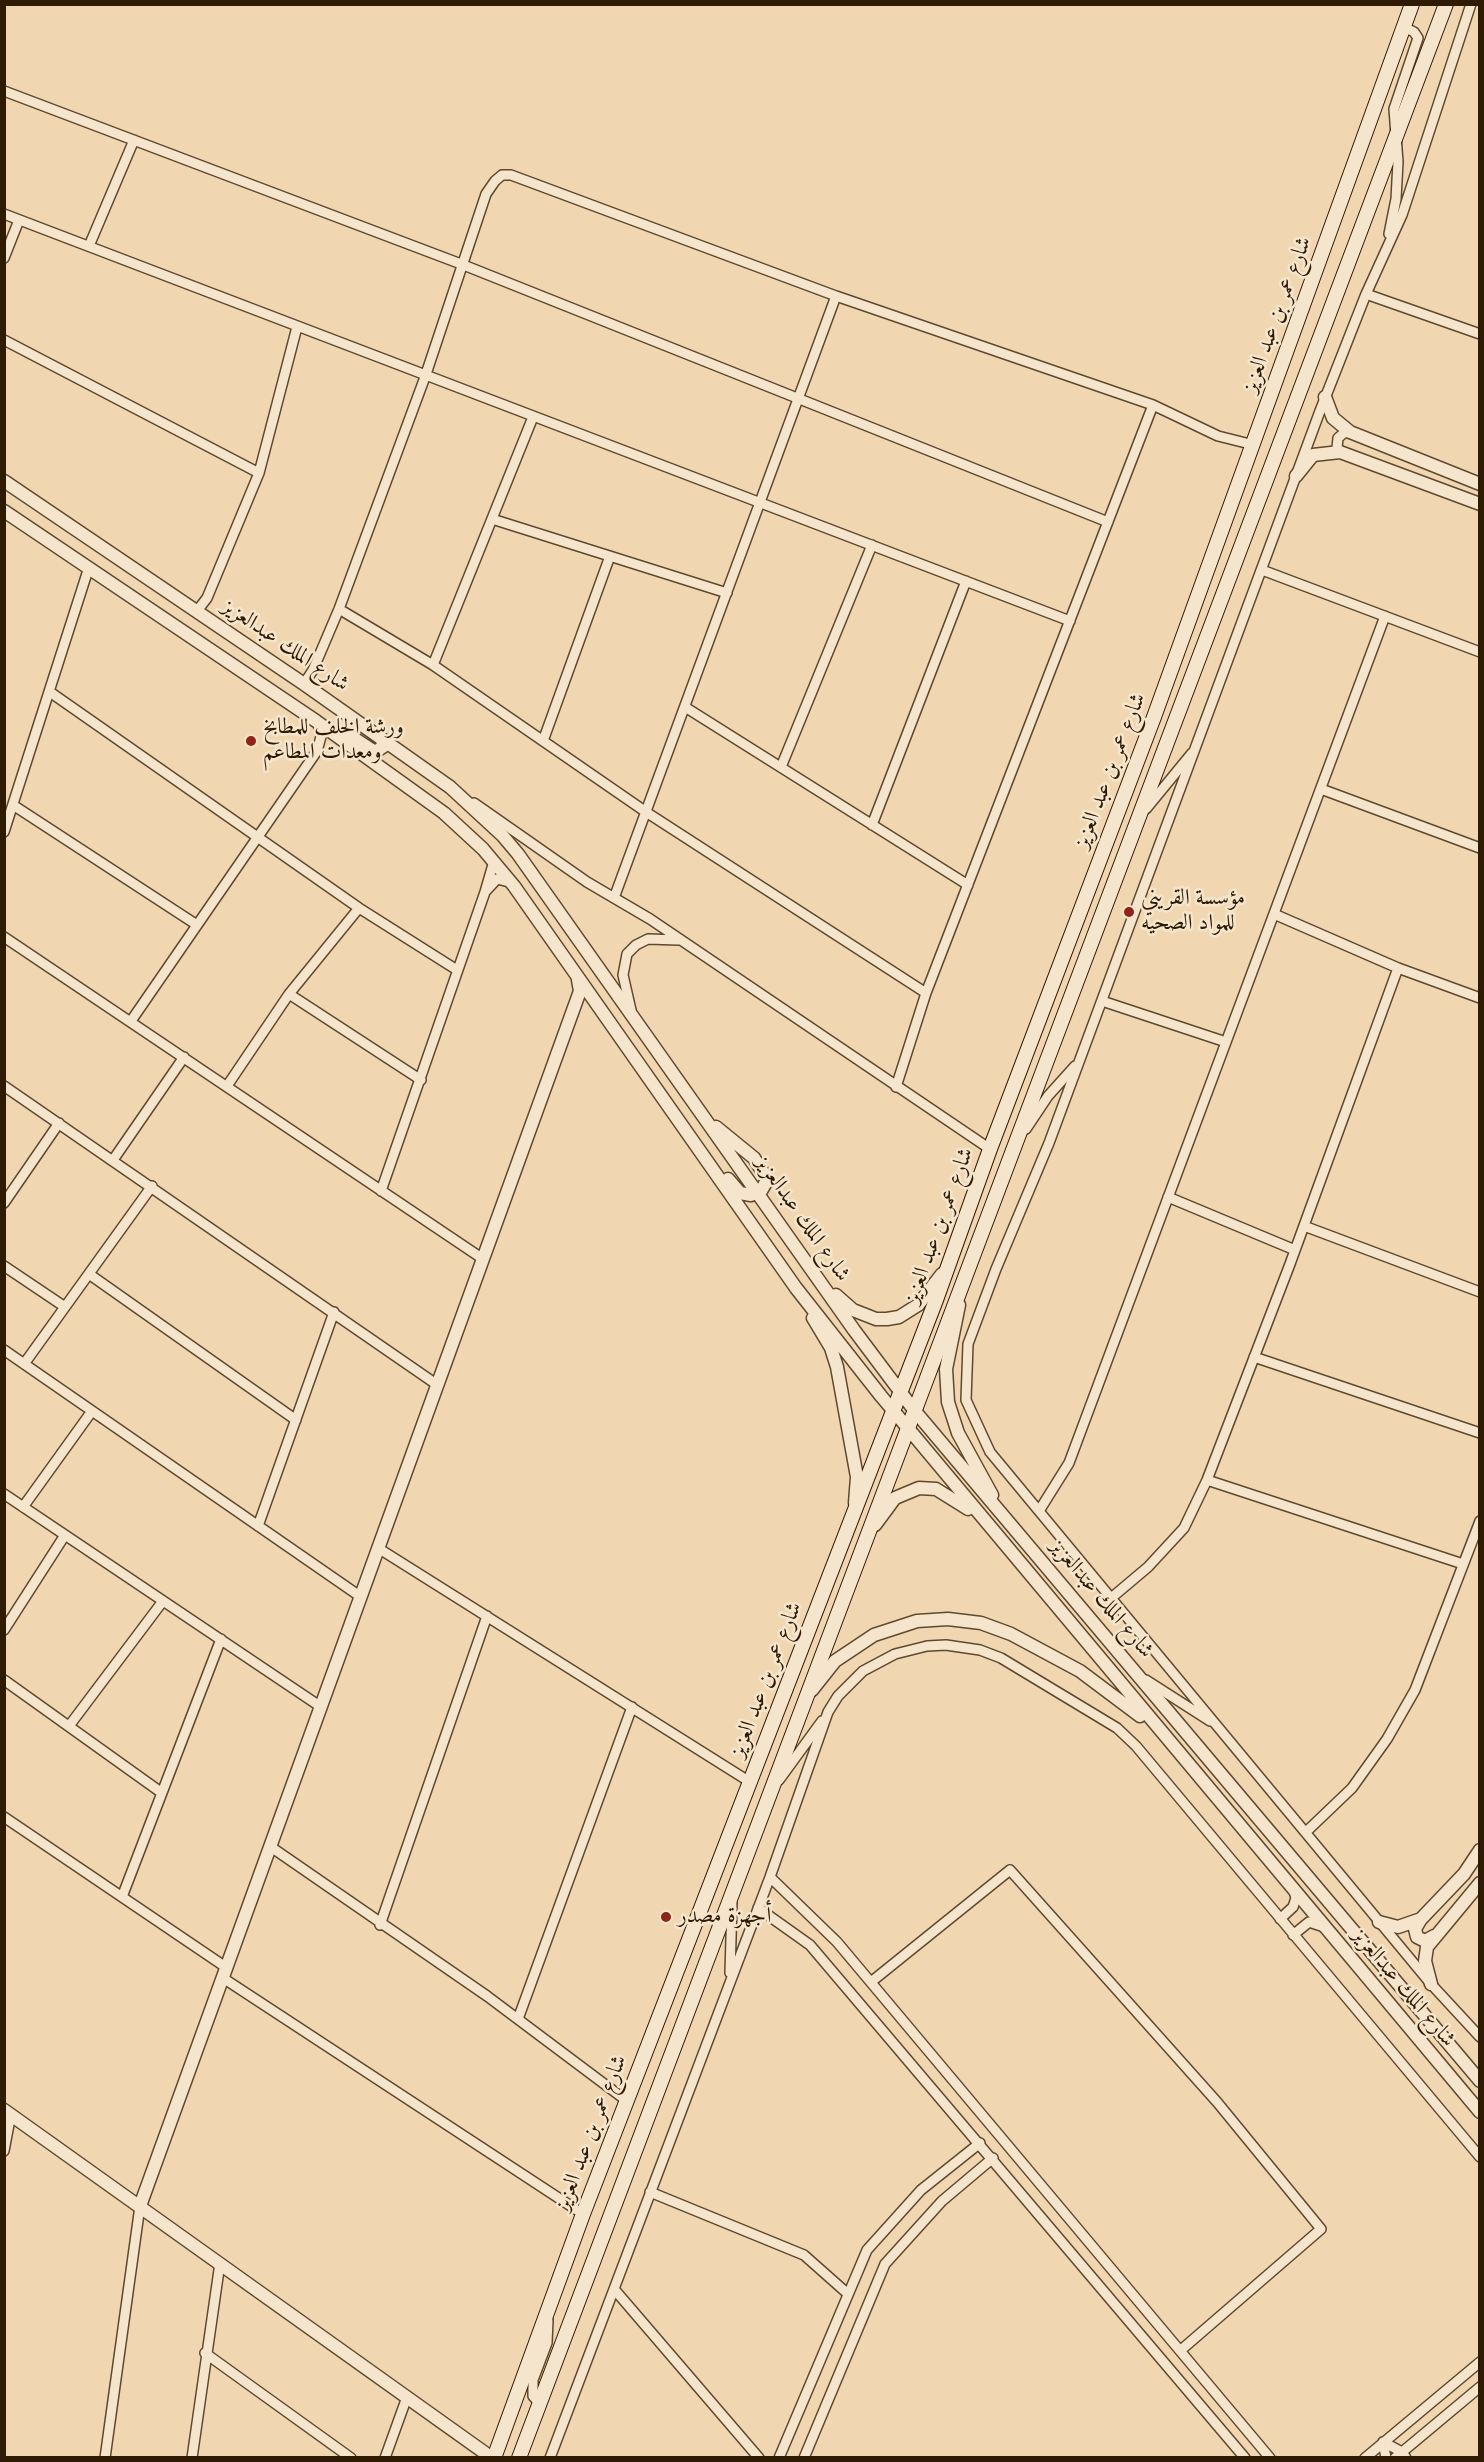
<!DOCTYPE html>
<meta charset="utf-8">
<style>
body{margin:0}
#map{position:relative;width:1484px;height:2462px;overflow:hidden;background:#f0d7b1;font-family:Cardo,serif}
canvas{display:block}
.frame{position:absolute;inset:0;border:6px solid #2f1a03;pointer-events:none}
</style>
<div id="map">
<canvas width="1484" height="2462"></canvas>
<div class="frame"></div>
</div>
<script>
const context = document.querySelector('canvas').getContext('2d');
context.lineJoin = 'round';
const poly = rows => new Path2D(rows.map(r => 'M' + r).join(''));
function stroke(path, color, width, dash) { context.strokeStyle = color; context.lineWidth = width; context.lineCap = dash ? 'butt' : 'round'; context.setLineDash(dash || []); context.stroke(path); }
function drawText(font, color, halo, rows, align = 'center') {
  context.font = font + ' Cardo,Amiri,serif'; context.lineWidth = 5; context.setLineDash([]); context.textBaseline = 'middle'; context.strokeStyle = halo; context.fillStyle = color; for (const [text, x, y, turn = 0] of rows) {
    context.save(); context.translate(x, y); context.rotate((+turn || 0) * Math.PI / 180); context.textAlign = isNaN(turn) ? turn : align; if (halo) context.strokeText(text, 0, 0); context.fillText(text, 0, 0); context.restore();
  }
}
const minor = poly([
 [1471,4,1402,215,1366,294,1320,411,1049,1143,996,1269,968,1344,966,1400,990,1452,1431,1984,1480,2037],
 [4,91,461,264,1108,522],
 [4,214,1070,621],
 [1389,234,1396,199,1398,162,1394,109,1418,38,1414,32,1404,27],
 [89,246,134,140],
 [4,258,19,220],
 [1366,294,1480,334],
 [4,340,259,473],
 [1340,452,1337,448,1338,438,1344,433,1350,432],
 [492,519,727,593],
 [1262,570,1480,652],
 [339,609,433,665,646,812,926,993],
 [197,611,207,598,259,473,297,327],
 [433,665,533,417],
 [304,684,313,670,339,609,425,377,486,194,495,181,502,175,511,175,836,296,1153,405,1218,436,1254,445],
 [50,692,359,908,457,970],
 [685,707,968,885],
 [543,741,610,556],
 [781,767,872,545],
 [1321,789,1480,848],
 [474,803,587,882,650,919,990,1149],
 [13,805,197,925],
 [1146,809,1192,753],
 [872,825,966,581],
 [4,832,89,567],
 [494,861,485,892,497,879,509,882],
 [614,898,836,296],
 [359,908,289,994,421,1080],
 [1274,914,1398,968,1480,998],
 [4,937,483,1259],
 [1102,1001,1226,1042],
 [631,1010,623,975,627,954,636,945,648,939,678,940],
 [131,1021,317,751,322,733,316,721],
 [4,1086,436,1384],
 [227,1086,289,994],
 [896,1087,926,993,1153,405],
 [1026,1129,1048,1096,1075,1066],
 [113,1160,184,1057],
 [381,1191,485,892],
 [1168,1197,1295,1250],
 [4,1203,59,1123],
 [1304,1226,1480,1292],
 [4,1266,65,1307],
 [89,1274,296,1420],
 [4,1350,361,1597],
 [1254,1357,1480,1433],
 [24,1364,152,1186],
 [1207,1480,1463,1564],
 [4,1494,321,1707],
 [23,1507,92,1411],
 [1039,1511,1069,1463,1385,616],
 [258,1526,334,1312],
 [378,1548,750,1782],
 [1110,1599,1148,1567,1184,1528,1207,1480,1290,1264,1398,968],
 [4,1630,65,1535],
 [4,1680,162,1793],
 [1146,1680,1210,1721],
 [69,1726,163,1601],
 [779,1780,822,1721],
 [4,1817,227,1968],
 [1306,1832,1352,1788,1387,1739,1415,1690,1480,1521],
 [271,1847,487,1996,627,2101],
 [770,1877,837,1942,1270,2458],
 [122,1897,221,1639],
 [758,1908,810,1945,1245,2458],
 [1280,1919,1293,1907,1296,1898,1294,1891],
 [380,1925,487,1616],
 [1293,1935,1309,1922,1324,1927],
 [730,1973,732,1903],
 [223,1978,583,2214],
 [871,1982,1010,1870,1217,2102,1321,2229,1181,2350],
 [518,2019,632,1707],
 [4,2151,11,2114],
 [650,2192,804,2255,848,2294],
 [614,2289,759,2458],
 [205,2353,351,2458],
 [539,2403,533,2396,533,2380,547,2343,548,2320],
 [1383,2442,1402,2452,1406,2458],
 [1383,2442,1386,2458],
 [105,2458,140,2206],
 [192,2458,220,2263],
 [385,2458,407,2397],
 [550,2458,770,1877,828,1712,838,1696,863,1671,895,1654,927,1646,946,1645,980,1650,1001,1658,1117,1728,1136,1746,1480,2157],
 [779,2458,867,2250,921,2190,980,2143],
 [804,2458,885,2264,942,2201,993,2158],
 [1365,2458,1480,2362],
 [1395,2458,1480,2387]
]);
const tertiary = poly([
 [1325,397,1333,418,1350,432,1480,484],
 [1296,476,1313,455,1340,452,1480,504],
 [4,481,304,684,450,787,502,835,518,854,854,1330,914,1410,1480,2081],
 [4,511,316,721,444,813,483,849,514,886,796,1288,881,1396,1480,2112],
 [346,733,375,752,384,746,381,738],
 [716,1127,754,1158,766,1177,766,1182,761,1191,751,1195,740,1193,728,1179],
 [836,1295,853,1310,876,1319,887,1319,899,1317,918,1305,942,1274],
 [959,1305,946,1369,948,1402,958,1433,992,1495],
 [813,1318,831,1348,837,1367,857,1477,855,1503],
 [875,1525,895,1498,919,1488,936,1489,968,1509],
 [812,1690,835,1661,874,1635,917,1621,948,1619,981,1623,1011,1634,1080,1671,1140,1716],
 [1421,1919,1415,1929,1417,1937,1425,1941,1434,1936],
 [1379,1922,1398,1927,1421,1919,1464,1874,1480,1850],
 [1431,1984,1425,1961,1427,1947,1480,1883],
 [4,2110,492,2458],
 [140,2206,580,991,578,980]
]);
const secondary = poly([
 [494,2458,583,2214,936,1300,990,1149,1154,717,1412,4],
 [519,2458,1446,4]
]);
stroke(minor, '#5f492e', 12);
stroke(tertiary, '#5f492e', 15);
stroke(secondary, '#2f1a03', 16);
stroke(minor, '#f5e5cc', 9);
stroke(tertiary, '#f5e5cc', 12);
stroke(secondary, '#f5e5cc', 14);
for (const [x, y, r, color] of [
 [251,741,6,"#8f2418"],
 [1129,912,6,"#8f2418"],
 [666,1917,6,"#8f2418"]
]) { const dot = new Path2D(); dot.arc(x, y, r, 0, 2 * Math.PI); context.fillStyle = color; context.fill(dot); stroke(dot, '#f5e5cc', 2); }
drawText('22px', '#2f1a03', '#f5e5cc', [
 ["شارع عمر بن عبد العزيز",1278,315,-70],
 ["شارع الملك عبدالعزيز",285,646,34],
 ["شارع عمر بن عبد العزيز",1111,771,-69],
 ["شارع الملك عبدالعزيز",802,1219,55],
 ["شارع عمر بن عبد العزيز",940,1226,-70],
 ["شارع الملك عبدالعزيز",1101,1599,50],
 ["شارع عمر بن عبد العزيز",767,1680,-69],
 ["شارع الملك عبدالعزيز",1403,1988,50],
 ["شارع عمر بن عبد العزيز",592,2133,-69]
]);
drawText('22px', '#2f1a03', '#f5e5cc', [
 ["ورشة الخلف للمطابخ",263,728],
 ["ومعدات المطاعم",263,753],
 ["مؤسسة القريني",1141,899],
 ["للمواد الصحيه",1141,924],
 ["أجهزة مصدر",678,1917]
], 'left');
</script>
